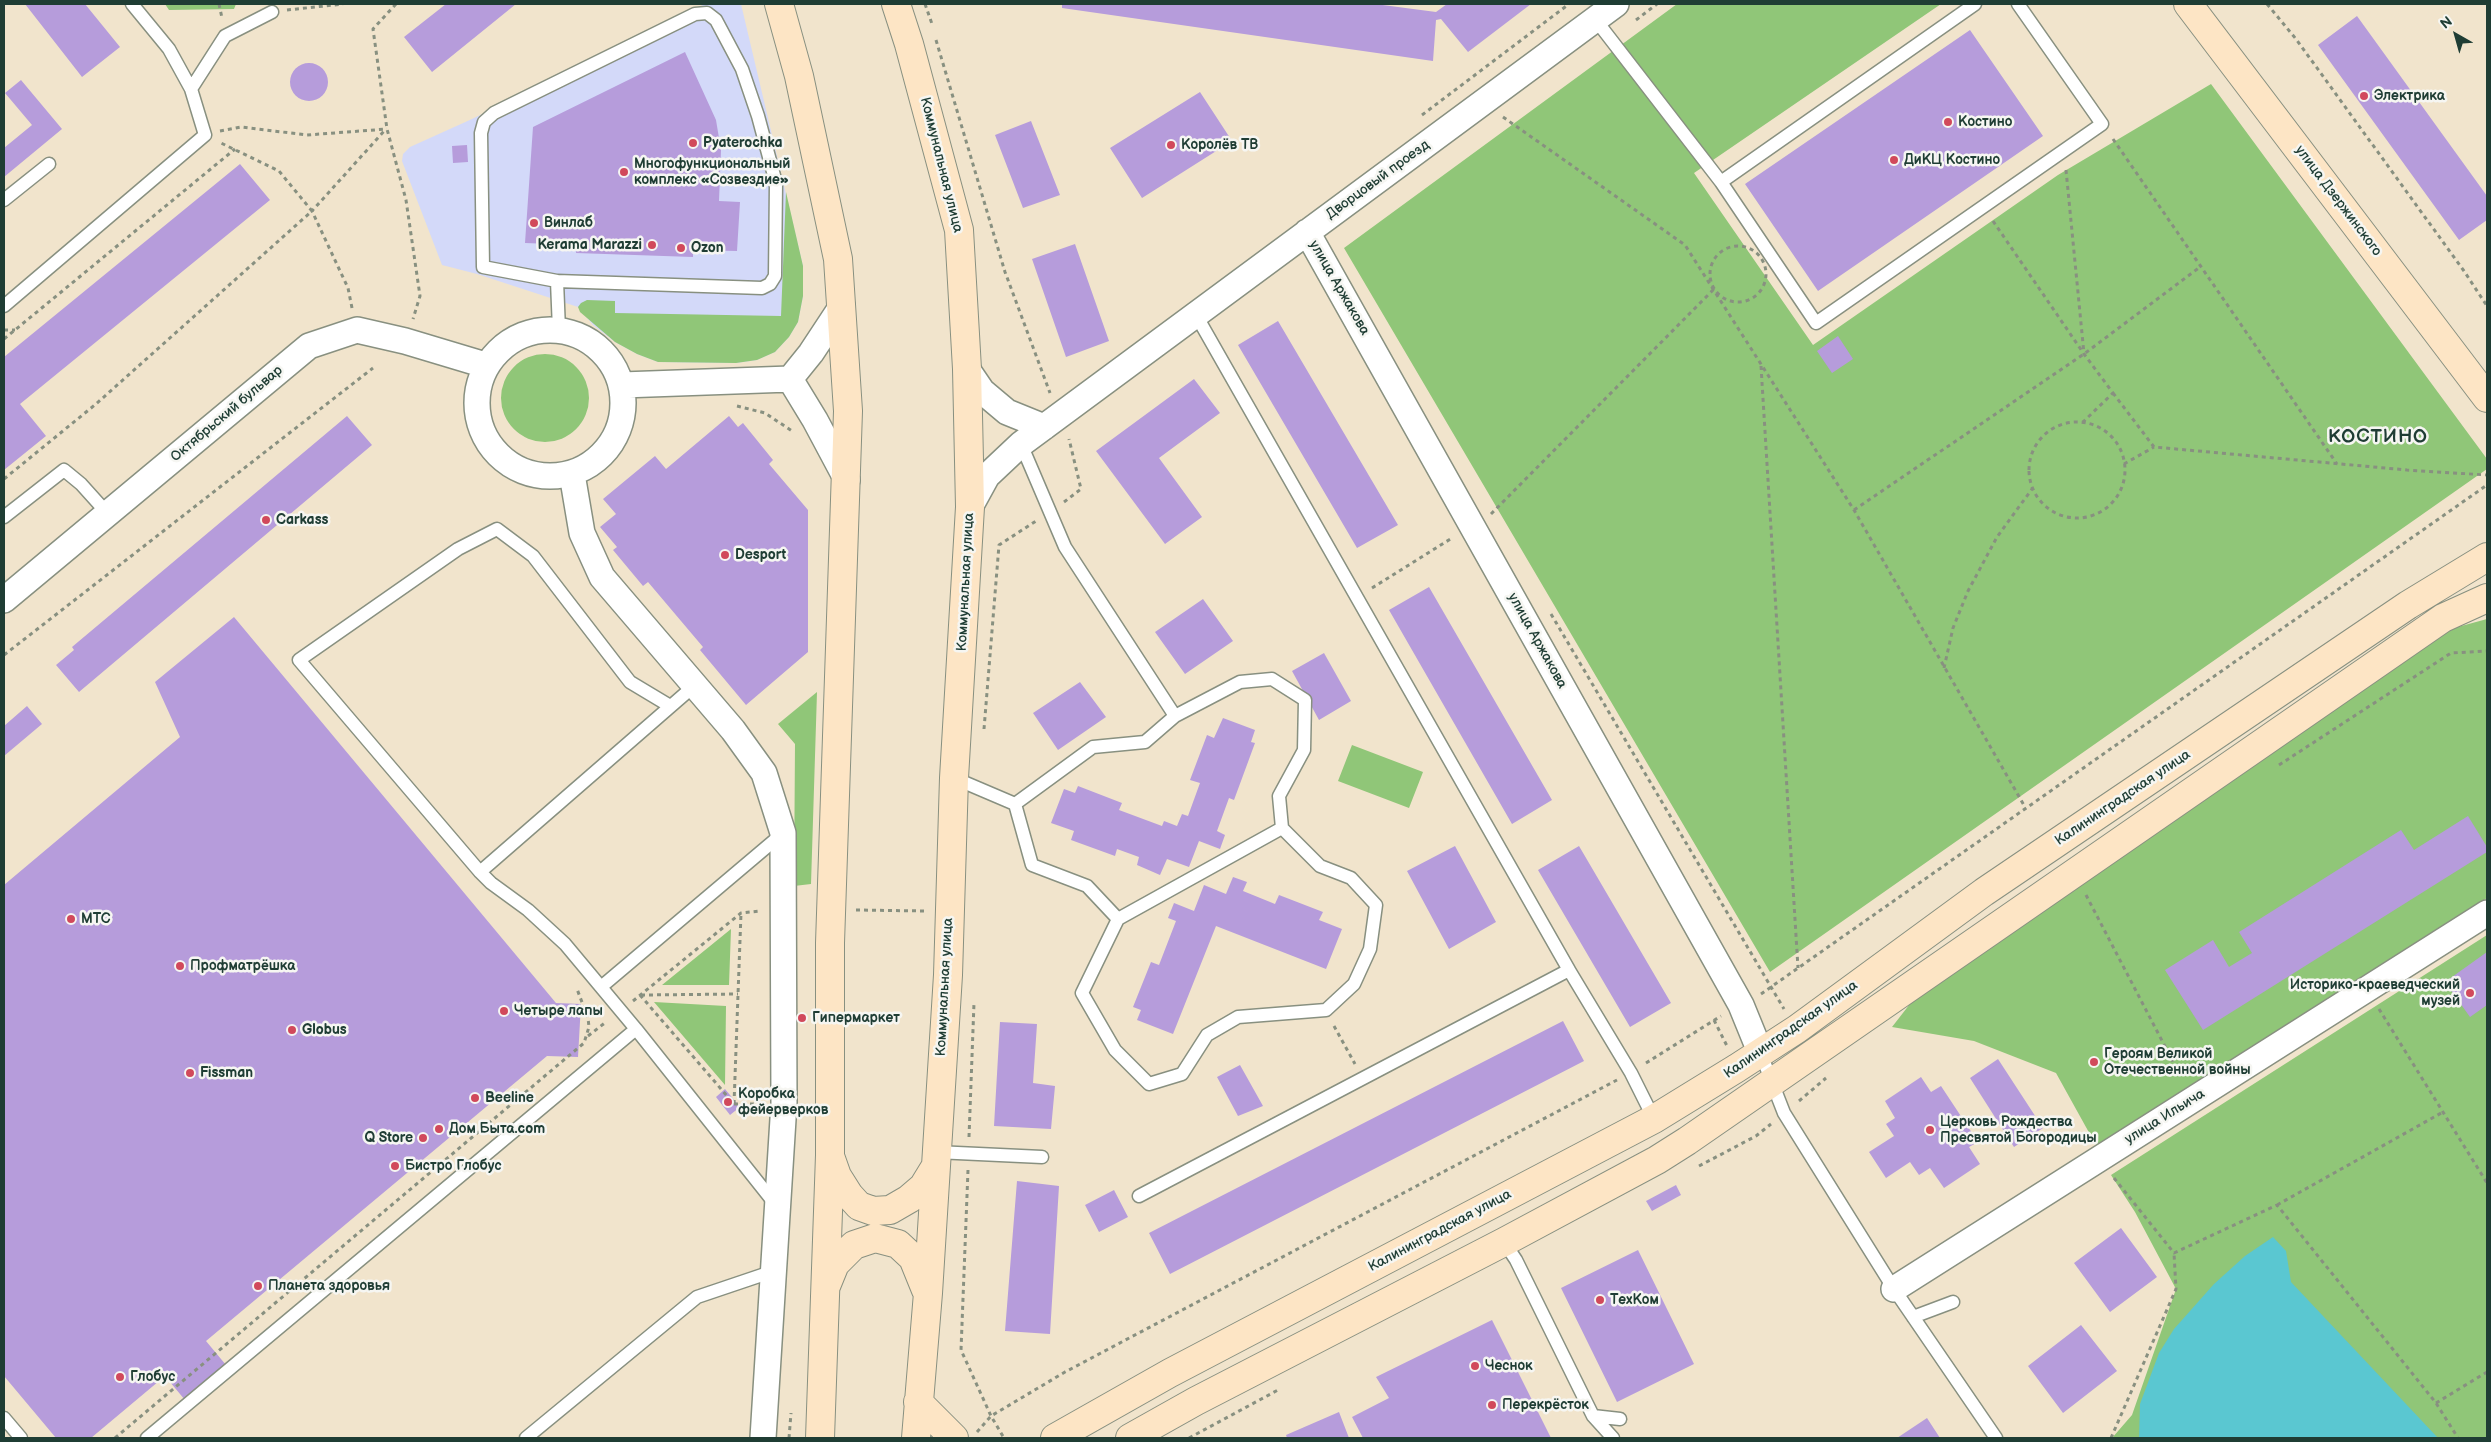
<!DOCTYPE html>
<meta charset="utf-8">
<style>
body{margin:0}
#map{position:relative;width:2491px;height:1442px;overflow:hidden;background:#f1e4cc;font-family:"Balsamiq Sans",sans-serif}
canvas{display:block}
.frame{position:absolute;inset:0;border:5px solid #1f3d34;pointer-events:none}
.north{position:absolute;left:2431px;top:10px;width:50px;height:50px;-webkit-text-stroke:4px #f6f6f2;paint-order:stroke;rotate:322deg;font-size:14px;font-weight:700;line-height:20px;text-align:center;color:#1f3d34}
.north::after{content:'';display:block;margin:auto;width:18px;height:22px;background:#1f3d34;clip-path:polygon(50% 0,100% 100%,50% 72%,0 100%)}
</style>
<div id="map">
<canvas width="2491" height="1442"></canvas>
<div class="frame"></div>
<div class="north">N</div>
</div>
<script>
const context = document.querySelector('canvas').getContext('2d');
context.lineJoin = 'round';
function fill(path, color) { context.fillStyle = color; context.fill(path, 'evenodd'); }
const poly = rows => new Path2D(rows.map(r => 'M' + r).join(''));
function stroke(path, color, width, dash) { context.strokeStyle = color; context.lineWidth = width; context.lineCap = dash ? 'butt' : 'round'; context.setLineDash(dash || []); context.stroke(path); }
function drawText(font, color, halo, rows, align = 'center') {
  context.font = font + ' "Balsamiq Sans",sans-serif'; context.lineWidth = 5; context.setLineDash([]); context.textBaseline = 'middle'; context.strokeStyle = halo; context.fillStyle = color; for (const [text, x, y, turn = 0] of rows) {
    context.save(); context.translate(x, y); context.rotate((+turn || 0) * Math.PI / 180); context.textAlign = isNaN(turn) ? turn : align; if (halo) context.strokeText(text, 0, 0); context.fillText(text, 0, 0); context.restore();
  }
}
fill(poly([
 [705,4,741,4,803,266,803,296,798,322,789,337,775,352,757,360,736,363,658,362,637,354,615,342,593,325,578,307,477,274,442,265,402,161,403,154,410,147,472,119]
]), '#d3d9f9');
fill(poly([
 [165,4,236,4,234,9,169,10],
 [1677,4,1941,4,1694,173,1813,345,2058,175,2211,84,2487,459,2487,469,1770,972,1344,248],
 [786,192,803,266,803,296,798,322,789,337,775,352,757,360,736,363,658,362,637,354,615,342,580,312,578,307,581,303,587,300,615,301,615,313,781,316],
 '501 398a44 44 0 1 1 88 0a44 44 0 1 1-88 0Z',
 [2487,619,2487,898,2097,1147,2056,1073,1974,1041,1892,1027,1913,1000,2443,631],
 [817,692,811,884,794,886,795,744,778,724],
 [1352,745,1423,772,1409,808,1338,781],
 [731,929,729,985,662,985],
 [2487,935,2487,1438,2112,1438,2132,1415,2176,1289,2135,1212,2111,1175],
 [654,1002,726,1006,725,1085]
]), '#90c678');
fill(poly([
 [2273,1237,2286,1251,2291,1282,2438,1438,2139,1438,2140,1404,2159,1353,2174,1329,2214,1284,2245,1256]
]), '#5ac7d1');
fill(poly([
 [25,4,85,4,120,47,82,77],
 [446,4,516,4,432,72,404,37],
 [1062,4,1375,4,1436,12,1447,4,1531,4,1468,52,1441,19,1436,20,1433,61,1062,8],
 [2357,16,2487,196,2487,220,2459,240,2318,45],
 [1970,30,2043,136,1818,291,1745,184],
 [685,52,716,120,721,150,719,201,740,202,737,251,693,250,693,257,576,253,577,245,525,243,533,127],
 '290 82a19 19 0 1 1 38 0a19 19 0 1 1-38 0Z',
 [21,80,62,129,4,177,4,148,32,125,5,93],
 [1200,92,1232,141,1142,198,1110,148],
 [1031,121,1060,195,1023,208,995,135],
 [467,145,468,162,453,163,452,146],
 [240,164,270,200,20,404,46,436,4,470,4,357],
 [1075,244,1109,341,1066,357,1032,259],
 [1278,321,1398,525,1357,548,1238,345],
 [1838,336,1853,359,1832,373,1817,351],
 [1194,379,1220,413,1159,458,1202,517,1165,544,1096,451],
 [347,416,372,445,79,692,56,665,74,650,72,647],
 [729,416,738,427,743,423,773,460,769,464,808,510,808,652,746,705,700,650,703,647,648,582,643,586,613,550,617,547,600,527,616,514,603,499,655,456,666,469],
 [1429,587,1552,800,1512,824,1389,610],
 [1203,599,1233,641,1185,674,1155,632],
 [234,617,556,1003,581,1004,578,1057,547,1056,206,1341,226,1365,185,1400,165,1376,91,1438,56,1438,4,1376,4,885,180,737,155,682],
 [1324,653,1351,701,1319,720,1292,671],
 [1080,682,1106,717,1058,750,1033,713],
 [27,706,42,724,4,756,4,726],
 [1223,718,1255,730,1251,742,1255,743,1234,800,1229,798,1217,831,1225,835,1220,849,1199,841,1189,867,1167,859,1160,875,1137,865,1139,857,1117,849,1115,856,1071,840,1074,831,1051,823,1064,789,1075,793,1078,786,1122,803,1119,810,1162,826,1164,821,1177,826,1182,814,1188,816,1200,783,1190,780,1207,735,1214,738],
 [2468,816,2487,847,2487,852,2203,1030,2165,970,2213,940,2229,967,2252,953,2239,932,2401,830,2414,850],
 [1455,846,1496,922,1449,949,1407,871],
 [1579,846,1671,1003,1630,1027,1538,870],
 [1233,877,1247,882,1243,891,1275,904,1279,895,1323,912,1319,920,1342,929,1326,969,1216,926,1173,1034,1137,1020,1141,1010,1133,1007,1151,962,1159,965,1176,921,1168,918,1174,903,1194,911,1204,885,1226,894],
 [2487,952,2487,1005,2470,1017,2445,982],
 [1563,1021,1584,1061,1170,1274,1149,1233],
 [1000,1022,1037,1024,1033,1083,1055,1086,1051,1129,994,1126],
 [1998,1059,2043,1128,2014,1147,1970,1078],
 [1240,1065,1263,1106,1238,1116,1217,1077],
 [1921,1077,1931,1092,1941,1086,1978,1142,1969,1147,1980,1164,1944,1188,1930,1168,1919,1175,1910,1162,1886,1178,1869,1152,1894,1136,1886,1124,1895,1118,1885,1101],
 [725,1089,740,1107,730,1115,716,1097],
 [1017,1181,1059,1186,1050,1334,1005,1331],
 [1676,1185,1681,1195,1652,1211,1646,1201],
 [1114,1190,1128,1217,1099,1232,1085,1205],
 [2121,1228,2157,1277,2110,1312,2074,1263],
 [1638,1250,1694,1364,1617,1402,1561,1288],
 [1492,1320,1551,1438,1363,1438,1352,1417,1389,1398,1376,1377],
 [2081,1325,2117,1371,2063,1413,2028,1366],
 [1339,1412,1349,1438,1287,1438,1286,1435],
 [1927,1418,1940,1438,1897,1438]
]), '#b69cdb');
const lane = poly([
 [1975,4,1721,182,1816,323,2102,124,2018,4],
 [1595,19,1721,182],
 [191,89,225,36,272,12],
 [4,200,49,164],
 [557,281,483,267,481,133,484,122,494,113,695,14,707,13,716,20,742,69,758,116,776,183,775,276,770,284,762,288,557,281,559,330],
 [4,306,205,135,191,89,169,49,132,4],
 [1196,315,1569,970],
 [1021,444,1065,547,1175,716],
 [4,517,64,470,81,484,108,514],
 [954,778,1015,804,1032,865,1087,886,1118,919,1082,993,1115,1050,1149,1084,1182,1074,1207,1035,1238,1017,1326,1010,1354,984,1370,949,1376,905,1351,878,1320,866,1282,828,1279,796,1304,750,1305,700,1272,679,1240,682,1175,716,1145,742,1093,747,1015,804],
 [480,872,694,686],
 [1118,919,1282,828],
 [601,987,782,834],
 [636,1029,776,1205],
 [1761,1054,1784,1113,1894,1289,1996,1438],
 [936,1152,1042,1157],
 [1139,1196,1569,970,1631,1073,1654,1119],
 [1504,1242,1516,1260,1593,1416,1613,1438],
 [1913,1317,1953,1302],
 [1593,1416,1620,1419],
 [4,1418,21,1438],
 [147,1438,636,1029,565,944,528,910,491,883,480,872,299,660,458,549,497,529,533,556,630,682,670,706],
 [526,1438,697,1297,774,1271]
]);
const street = poly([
 [1307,232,1741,1005,1761,1054],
 '477 403a73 73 0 1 1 146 0a73 73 0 1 1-146 0Z',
 [967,369,982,391,1007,412,1044,427],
 [790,379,815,420,847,480],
 [622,385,790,379,811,353,842,306],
 [572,474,582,533,602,577,733,730,764,773,783,833,784,1103,763,1438],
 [970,507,987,476,1021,444,1616,4],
 [4,600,309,346,357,330,405,341,485,365],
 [1894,1289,2487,913]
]);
const secondary = poly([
 [779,4,799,76,838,259,848,411,830,943,830,1155,820,1438],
 [896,4,909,44,959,230,967,369,970,507,954,778,948,975,928,1293,916,1438],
 [2188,4,2487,398],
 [831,1159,837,1176,849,1195,859,1206,873,1211,890,1210,909,1199,923,1187,934,1169],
 [826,1286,835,1264,854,1245,875,1238,898,1244,913,1258,926,1290],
 [918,1402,954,1438],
 [1055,1438,1170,1373,1654,1119,1737,1068,1797,1029,1984,892,2408,605,2487,557],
 [1130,1438,1196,1401,1504,1242,1657,1160,1687,1141,2443,618,2487,598]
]);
stroke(lane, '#889080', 15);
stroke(street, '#889080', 28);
stroke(secondary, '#889080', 30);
stroke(poly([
 [219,4,222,18],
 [396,4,373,29,387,129,406,200,420,296,413,319],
 [925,4,932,24],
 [2267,4,2296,39,2464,271,2487,306],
 [287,10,343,4],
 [1636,20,1657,4],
 [936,40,1005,272,1050,393],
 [1422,115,1569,4],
 [1503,117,1685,245,1854,510,2025,807],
 [220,131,241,127,307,135,387,129],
 [2113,139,2337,464],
 [2066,170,2084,354,2113,393,2083,422],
 [1993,221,2084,354],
 '1710 274a28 28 0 1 1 56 0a28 28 0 1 1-56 0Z',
 [352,308,348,288,312,211,386,129],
 [4,330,15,330],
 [4,339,235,149],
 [1761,366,1798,968],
 [2113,393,2154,447,2407,470,2487,475],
 [737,406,765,413,792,431],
 '2029 470a48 48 0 1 1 96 0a48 48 0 1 1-96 0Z',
 [2124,464,2154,447],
 [4,479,96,404,312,211,279,171,221,143],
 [1064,502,1081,489,1069,439],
 [1854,510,2084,354,2200,267],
 [1491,514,1714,289],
 [1372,588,1452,538],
 [1551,614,1784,1009],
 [4,655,373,368],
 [1944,668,1953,628,1968,591,1997,537,2032,489],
 [984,729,999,545,1036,521],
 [2279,765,2451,653,2487,651],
 [2086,895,2182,1079],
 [856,910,925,911],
 [1761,994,2487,485],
 [640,995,734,1104,741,913],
 [641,995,738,994],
 [633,1001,741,913,760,911],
 [2379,1009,2487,1183],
 [1714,1020,1727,1046],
 [1334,1026,1355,1064],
 [588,1036,606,1022],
 [1646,1063,1721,1016],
 [1799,1101,1826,1078],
 [734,1104,761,1104],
 [969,1137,974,1003],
 [1699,1166,1756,1136,1771,1124],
 [968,1170,961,1350,991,1416,1004,1438],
 [2114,1178,2174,1253,2277,1205,2436,1403,2458,1438],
 [2277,1205,2443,1112],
 [2436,1403,2487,1372],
 [977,1432,991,1416,1065,1372,1617,1080],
 [115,1438,584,1043,589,1027,588,1018,577,989],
 [789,1438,791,1413],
 [1189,1438,1278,1390],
 [2111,1438,2176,1289,2174,1253]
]), '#889080', 3, [4, 4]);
stroke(lane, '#fff', 12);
stroke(street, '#fff', 25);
stroke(secondary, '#fde5c5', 28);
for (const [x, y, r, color] of [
 [2364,96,5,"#d1495b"],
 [1948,122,5,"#d1495b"],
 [693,143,5,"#d1495b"],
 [1171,145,5,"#d1495b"],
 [1894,160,5,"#d1495b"],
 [624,172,5,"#d1495b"],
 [534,223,5,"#d1495b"],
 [652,245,5,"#d1495b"],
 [681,248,5,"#d1495b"],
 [266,520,5,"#d1495b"],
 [725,555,5,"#d1495b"],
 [71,919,5,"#d1495b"],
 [180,966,5,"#d1495b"],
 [2470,993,5,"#d1495b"],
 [504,1011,5,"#d1495b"],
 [802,1018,5,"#d1495b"],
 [292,1030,5,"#d1495b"],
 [2094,1062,5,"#d1495b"],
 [190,1073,5,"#d1495b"],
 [475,1098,5,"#d1495b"],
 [728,1102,5,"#d1495b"],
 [439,1129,5,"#d1495b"],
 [1930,1130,5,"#d1495b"],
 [423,1138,5,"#d1495b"],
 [395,1166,5,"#d1495b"],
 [258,1286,5,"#d1495b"],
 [1600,1300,5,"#d1495b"],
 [1475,1366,5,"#d1495b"],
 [120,1377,5,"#d1495b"],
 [1492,1405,5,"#d1495b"]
]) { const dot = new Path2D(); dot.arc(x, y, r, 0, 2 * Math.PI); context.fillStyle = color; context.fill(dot); stroke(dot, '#f6f6f2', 2); }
drawText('bold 14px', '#1f3d34', '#f6f6f2', [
 ["Электрика",2374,96],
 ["Костино",1958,122],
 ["Pyaterochka",703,143],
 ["Королёв ТВ",1181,145],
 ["ДиКЦ Костино",1904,160],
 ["Многофункциональный",634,164],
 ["комплекс «Созвездие»",634,180],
 ["Винлаб",544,223],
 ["Kerama Marazzi",642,245,"right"],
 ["Ozon",691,248],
 ["Carkass",276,520],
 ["Desport",735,555],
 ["МТС",81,919],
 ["Профматрёшка",190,966],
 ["Историко-краеведческий",2460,985,"right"],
 ["музей",2460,1001,"right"],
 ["Четыре лапы",514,1011],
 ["Гипермаркет",812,1018],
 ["Globus",302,1030],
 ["Героям Великой",2104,1054],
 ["Отечественной войны",2104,1070],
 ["Fissman",200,1073],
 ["Коробка",738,1094],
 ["фейерверков",738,1110],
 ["Beeline",485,1098],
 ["Церковь Рождества",1940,1122],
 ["Пресвятой Богородицы",1940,1138],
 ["Дом Быта.com",449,1129],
 ["Q Store",413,1138,"right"],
 ["Бистро Глобус",405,1166],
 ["Планета здоровья",268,1286],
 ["ТехКом",1610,1300],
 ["Чеснок",1485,1366],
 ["Глобус",130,1377],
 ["Перекрёсток",1502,1405]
], 'left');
drawText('14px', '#1f3d34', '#f6f6f2', [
 ["Коммунальная улица",941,165,76],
 ["Дворцовый проезд",1378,180,-36],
 ["улица Дзержинского",2338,201,53],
 ["улица Аржакова",1339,288,60],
 ["Октябрьский бульвар",227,414,-40],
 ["Коммунальная улица",966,582,-87],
 ["улица Аржакова",1537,641,61],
 ["Калининградская улица",2123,798,-34],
 ["Коммунальная улица",945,987,-87],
 ["Калининградская улица",1791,1030,-35],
 ["улица Ильича",2165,1117,-32],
 ["Калининградская улица",1440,1231,-28]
]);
context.letterSpacing = '1px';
drawText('bold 19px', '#1f3d34', '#f6f6f2', [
 ["КОСТИНО",2378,437]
]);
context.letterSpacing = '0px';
</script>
